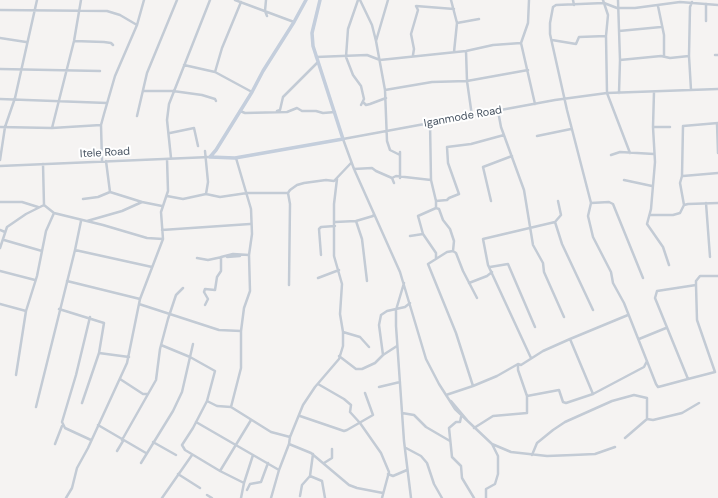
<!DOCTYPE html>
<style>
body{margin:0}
canvas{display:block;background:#f5f3f2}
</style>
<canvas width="718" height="498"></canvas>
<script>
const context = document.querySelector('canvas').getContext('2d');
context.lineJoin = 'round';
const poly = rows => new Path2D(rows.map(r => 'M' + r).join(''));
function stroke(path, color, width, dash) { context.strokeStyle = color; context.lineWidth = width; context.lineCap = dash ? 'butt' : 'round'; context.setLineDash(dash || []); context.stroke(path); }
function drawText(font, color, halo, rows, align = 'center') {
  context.font = font + ' "DM Sans",sans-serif'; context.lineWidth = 4; context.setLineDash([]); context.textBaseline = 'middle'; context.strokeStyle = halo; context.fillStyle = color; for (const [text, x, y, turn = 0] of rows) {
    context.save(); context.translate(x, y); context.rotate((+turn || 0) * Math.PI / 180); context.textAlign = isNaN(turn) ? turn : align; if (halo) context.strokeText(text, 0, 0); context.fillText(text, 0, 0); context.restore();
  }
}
stroke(poly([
 [235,0,294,22],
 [266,0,265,11,267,16],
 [358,0,348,29,346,57,353,75,361,86,364,99,361,105],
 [360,0,372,25,376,41],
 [388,0,376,41,385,90,387,141,390,150,400,155],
 [451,0,457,23,454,52],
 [529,0,528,23,521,43,535,104],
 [573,0,574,5],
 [603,0,608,15,606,36,607,93,630,153],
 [618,0,620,60,619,93],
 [658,6,664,35,664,56],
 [0,10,107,11,120,15,137,25],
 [706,21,706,4],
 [457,23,479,19],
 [619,31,661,27],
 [0,38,26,42],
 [552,40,576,44,579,37,606,36],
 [74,41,104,42,111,43,113,45],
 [466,51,467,81,472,116],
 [413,55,414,49,411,34,418,10,416,6,454,9],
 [715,55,718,55],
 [316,57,367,55,380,60,466,51,493,45,521,43],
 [620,60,661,56,670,58,689,56],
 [184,65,215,72,252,92],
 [0,69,100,71],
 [215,72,222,48,241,2],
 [385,90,432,82,467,81,528,70],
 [691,90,689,56,690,7,692,2],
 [143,91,173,91,202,95,215,99,216,101],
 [654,92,653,127,655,162,651,209,647,224,663,247,669,265],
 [0,99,107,103],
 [363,102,366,105,370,104,386,98],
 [240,111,245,113,287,112,297,108,302,111,316,111,323,113,335,112],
 [277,111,280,110,283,97,317,63],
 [498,111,501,127,524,190,533,245,543,263,544,272,564,317],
 [137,116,147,73,177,0],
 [430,123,431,180,436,201,436,208],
 [717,124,718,153],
 [0,127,52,128,101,125],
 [653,127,670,127],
 [52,128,74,41,81,0],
 [170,133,194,128,198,146],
 [537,136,571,129],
 [205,151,208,182,206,194],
 [611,155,620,152,654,154],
 [171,158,167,120,169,104,210,0],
 [0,160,5,127,15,98,37,0],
 [102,161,101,125,104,114,115,76,137,25,144,0],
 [106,161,110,192],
 [43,164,44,205,54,213,103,225,147,238,163,239],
 [0,166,210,157],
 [354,169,372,168,376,171,392,178,396,176,431,180],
 [683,176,718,173],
 [392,178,394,183],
 [400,178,400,152],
 [337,179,334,204,334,256,342,284,340,314,343,332,343,346,339,359,315,387,303,405,290,437,289,444,311,453,349,485,357,488,383,493],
 [624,180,652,186],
 [167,196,183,199,206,194,220,197,247,193,288,193],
 [83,199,98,197,110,192,142,202],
 [436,201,447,200,449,198,459,194,448,163,447,147,471,144,504,135],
 [491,201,483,167,512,156],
 [0,202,22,202,38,207],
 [591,203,609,202,613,204,643,278],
 [706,203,710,257],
 [684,205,680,183,682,176,683,126,718,123],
 [436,208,439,209,443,220,450,229,454,241,453,251,456,253,463,271,477,298],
 [436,208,418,216,423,234,436,253,436,258],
 [650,215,673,215,680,213,684,205,688,204,718,203],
 [81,221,75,250,152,267],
 [87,221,122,211,142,202,162,206],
 [356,221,362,239,367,281],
 [335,222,356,221,373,216,374,214],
 [555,222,562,244,593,310],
 [0,230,5,232],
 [162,230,250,224],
 [410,236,423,234],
 [4,240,42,251],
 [0,248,7,227,26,214,44,205],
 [453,251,447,252,428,264,456,333,473,386,497,376,518,364,521,365,543,351,570,339,628,315],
 [321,255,319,229,321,227,335,226],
 [227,257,240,256],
 [197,258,208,260,222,257],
 [490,267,508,264,535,327],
 [0,271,35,280],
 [318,278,339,270],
 [67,281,140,299],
 [404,283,396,310,396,326,404,441,411,498],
 [469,283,487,276,492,272],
 [289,285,290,204,288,193,290,190,297,185,304,183,326,180,334,181,351,163],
 [696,285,697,320,715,372,688,379,655,298,657,291,696,285],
 [696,285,696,281,700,276,718,276],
 [0,304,26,311],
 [139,304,219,330,241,331],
 [205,305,208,299,204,292,205,289,215,290,217,277,221,271,221,257,233,254,249,255],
 [59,309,104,323,99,353,82,403],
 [90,317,76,375,62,422,65,428,91,440],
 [343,332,360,337,369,347],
 [639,339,666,328],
 [161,345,190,357,215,371,207,401,193,428,182,445,185,450,220,471,251,420],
 [99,353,129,357],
 [383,355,379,325,381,315,387,311,405,307,410,303],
 [339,356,356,369,362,369,375,363,383,355,397,346],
 [531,358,488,265,483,239,555,222,561,215,558,201],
 [16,375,26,311,37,276,46,231,54,213],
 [120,379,143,394,147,394],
 [688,379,662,386,658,387,656,384,624,303,613,283,611,272,593,237,588,216,591,203,567,110,550,34,550,23,553,7,556,5,604,3,617,8,635,8,680,2,718,5],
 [318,384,344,399,351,405,350,412,360,423,381,453,389,472,382,498],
 [379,387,400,382],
 [593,394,644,367,647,361],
 [446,395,473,386],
 [527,396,559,390,563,402,566,403,593,394,570,339],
 [207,401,217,406,231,407,271,432,290,437],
 [451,401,467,420],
 [36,407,75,250],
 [231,407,241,368,241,331,244,308,250,291,249,255,252,234,251,209,236,158],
 [402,413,414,415,426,427,450,441],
 [300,416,344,431,347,430,373,415,365,393],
 [461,417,460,422,456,422,449,428,452,457,461,466,462,478,474,498],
 [196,422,279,470,271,498],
 [98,425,146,453],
 [474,428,493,416,527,413,527,396,518,370,518,365],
 [625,438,647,419,653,420,682,413,699,403],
 [122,440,156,380,160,349,168,319,176,295,183,288],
 [153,442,176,455],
 [55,444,62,426],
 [615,447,595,454,573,455,547,456,511,452,492,444,455,409,439,384,426,359,400,272,354,169,343,139,555,100,607,93,718,89],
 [406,448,421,456,427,463,434,484,442,498],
 [117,451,123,441],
 [532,455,537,443,553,430,565,422,612,401,634,395,647,398,647,419],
 [141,463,173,411,182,392,193,344],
 [324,463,332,458,332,449],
 [279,470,289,444],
 [220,471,244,483,253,455],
 [178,474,200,488],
 [388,474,393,476,407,470],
 [310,476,322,481,325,498],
 [247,490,250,484,261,482,268,463],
 [207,495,212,498],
 [300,496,302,485,310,476,313,454],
 [66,498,72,488,77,468,88,448,127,363,140,299,163,239,161,212,168,191,167,159],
 [162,498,192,455],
 [241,498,244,483],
 [486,498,486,489,495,484,498,474,498,456,492,444]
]), '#c3cbd5', 2.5);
stroke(poly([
 [210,157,235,158,343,139,313,46,312,33,320,0],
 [210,157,216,150,252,92,263,71,294,22,306,0]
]), '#c4cedc', 3.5);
drawText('11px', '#485462', '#fff', [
 ["Iganmode Road",463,117,-10],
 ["Itele Road",105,153,-3]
]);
</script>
